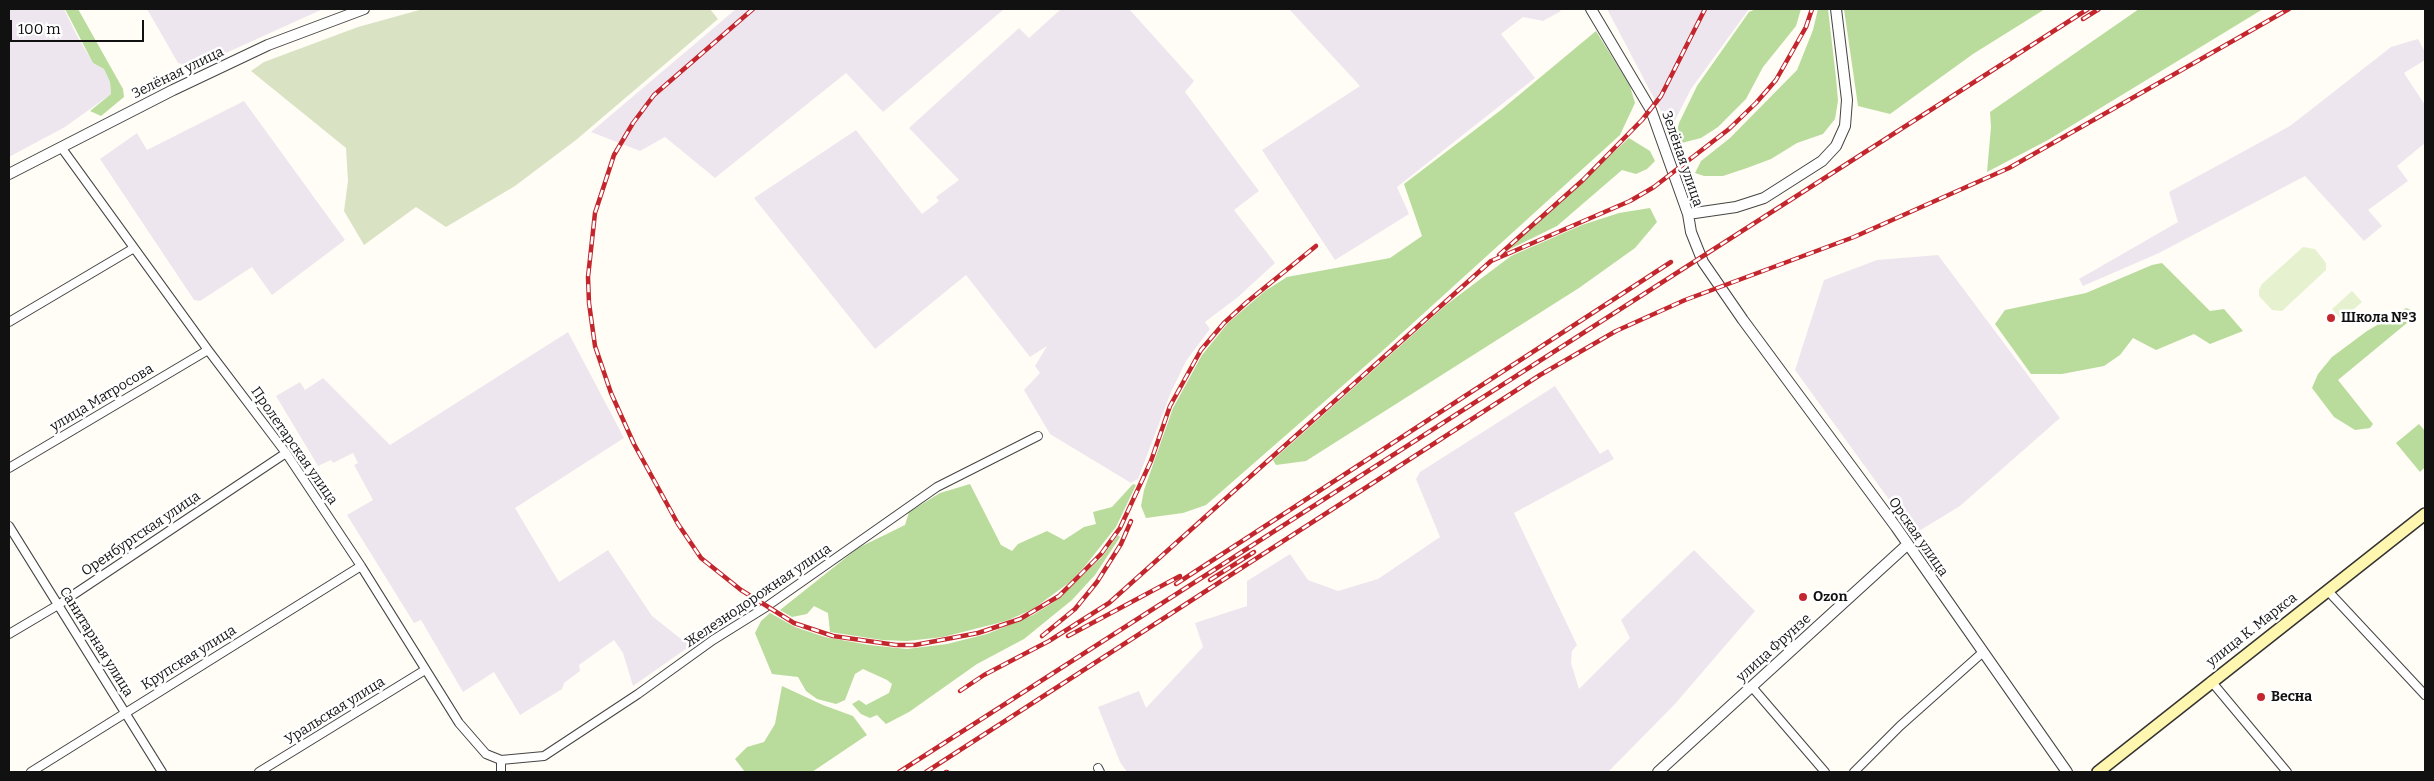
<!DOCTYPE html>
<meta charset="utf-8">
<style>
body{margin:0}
#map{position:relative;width:2434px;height:781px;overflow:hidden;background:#fffdf5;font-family:Bitter,serif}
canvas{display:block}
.frame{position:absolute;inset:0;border:10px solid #111;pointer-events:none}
.scale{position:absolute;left:10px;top:20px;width:134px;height:22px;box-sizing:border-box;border:2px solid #111;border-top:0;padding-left:6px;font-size:15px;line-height:18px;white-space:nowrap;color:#111;-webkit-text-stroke:4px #fff;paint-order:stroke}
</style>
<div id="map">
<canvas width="2434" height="781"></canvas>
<div class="frame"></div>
<div class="scale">100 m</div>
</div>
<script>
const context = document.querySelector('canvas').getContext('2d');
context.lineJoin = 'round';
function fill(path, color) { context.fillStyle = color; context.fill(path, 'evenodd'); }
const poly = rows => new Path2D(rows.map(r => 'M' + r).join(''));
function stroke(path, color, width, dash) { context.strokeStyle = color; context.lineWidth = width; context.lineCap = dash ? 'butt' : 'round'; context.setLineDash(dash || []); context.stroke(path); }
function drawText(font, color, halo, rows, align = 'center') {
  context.font = font + ' Bitter,serif'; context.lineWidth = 5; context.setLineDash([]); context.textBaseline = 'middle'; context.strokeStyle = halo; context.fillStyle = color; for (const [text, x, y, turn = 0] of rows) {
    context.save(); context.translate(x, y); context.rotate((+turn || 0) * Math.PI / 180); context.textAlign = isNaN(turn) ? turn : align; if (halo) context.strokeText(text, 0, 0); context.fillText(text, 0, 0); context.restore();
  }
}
fill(poly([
 [9,9,64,9,76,34,93,63,104,69,110,82,111,94,65,127,9,157],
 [147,9,323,9,195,67,178,63],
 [736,9,1002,9,1003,10,883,112,846,73,715,178,665,137,640,151,591,132],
 [1061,9,1129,9,1194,81,1185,92,1259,191,1234,210,1275,263,1238,297,1205,322,1210,329,1186,361,1171,392,1138,479,1131,483,1050,434,1024,390,1040,373,1035,366,1047,346,1030,357,966,275,875,349,754,198,856,130,922,214,939,201,936,197,959,180,909,128,1019,28,1029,38],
 [1289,9,1559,9,1561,11,1543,21,1523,17,1501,34,1535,78,1397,187,1409,214,1335,260,1262,150,1360,86],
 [1607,9,1749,9,1691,89,1672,126,1666,121],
 [2418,39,2425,52,2425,60,2404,73,2425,105,2425,143,2397,166,2408,181,2368,210,2382,226,2364,241,2305,176,2159,253,2083,286,2079,279,2178,222,2169,192,2290,126,2391,47],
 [244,101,345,240,272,295,252,267,200,301,194,300,100,159,137,133,147,150],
 [1938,255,2060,418,1960,506,1914,534,1795,370,1824,280,1877,260],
 [568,332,624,438,515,508,559,582,608,550,652,616,690,646,633,686,623,653,614,640,579,665,580,671,564,683,562,689,520,715,494,672,463,692,421,620,414,623,347,515,373,500,354,465,358,463,353,453,333,463,331,460,318,466,276,396,300,382,305,390,323,378,390,445],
 [1555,386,1600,454,1608,449,1614,459,1514,513,1577,645,1572,651,1571,663,1579,689,1630,638,1621,620,1694,550,1755,611,1675,704,1608,772,1127,772,1120,762,1098,707,1139,691,1146,708,1203,647,1195,623,1247,606,1247,581,1290,554,1308,580,1338,591,1378,579,1440,537,1416,479,1420,472]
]), '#eee6ef');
fill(poly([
 [65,9,78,9,123,89,124,97,101,116,90,111,111,94,110,82,104,69,93,63],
 [1756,9,1801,9,1796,26,1763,67,1746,99,1718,127,1701,138,1674,145,1679,123,1697,86,1749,12],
 [1818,9,1828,9,1836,78,1838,101,1835,119,1823,134,1797,143,1771,159,1747,168,1723,176,1704,176,1695,173,1701,161,1730,138,1797,70,1813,30],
 [1844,9,2045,9,1973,54,1890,114,1858,106],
 [2139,9,2263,9,2048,140,1987,172,1991,127,1990,112],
 [1596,31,1630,86,1635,103,1620,135,1380,353,1206,505,1183,513,1146,518,1141,506,1144,490,1173,408,1202,355,1228,323,1265,291,1287,277,1390,258,1422,236,1404,184,1501,110],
 [1629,138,1650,151,1655,161,1647,169,1636,174,1622,170,1557,226,1506,251],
 [1650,208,1657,222,1635,248,1579,288,1306,461,1276,465,1273,460,1446,305,1511,256,1582,225,1619,213],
 [2162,263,2210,311,2224,309,2243,331,2210,344,2194,334,2156,350,2133,338,2120,355,2104,366,2062,374,2031,374,1995,324,2005,310,2086,293,2152,265],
 [2406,308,2413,311,2413,318,2338,380,2373,424,2370,428,2355,430,2334,417,2312,388,2318,374,2332,357,2367,331],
 [2419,424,2425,431,2425,467,2420,472,2396,443],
 [970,484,1001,545,1012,551,1018,544,1047,531,1064,540,1084,527,1096,524,1093,512,1112,507,1133,484,1136,485,1116,527,1085,566,1070,582,1033,609,1006,621,943,637,907,641,882,640,830,632,828,613,814,606,807,614,792,617,780,610,858,548,905,525,909,512,940,493],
 [1118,535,1120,537,1095,575,1072,600,1024,639,977,664,909,712,886,724,877,715,870,718,861,714,852,704,859,700,866,705,889,693,892,684,887,680,863,669,855,674,845,700,836,704,817,699,806,691,798,677,772,674,755,633,761,621,770,613,795,627,825,637,869,645,907,649,947,644,987,634,1033,615,1054,602,1101,558],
 [782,686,823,705,853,716,867,735,812,772,745,772,735,759,747,747,764,742,775,724]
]), '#b9dc9c');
fill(poly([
 [423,9,710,9,718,19,576,140,515,186,446,227,416,207,364,245,344,211,348,181,346,148,251,71,264,62,358,27]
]), '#d9e3c4');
fill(poly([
 [2303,247,2315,249,2326,263,2326,270,2282,311,2272,310,2259,296,2259,290,2262,284],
 [2352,291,2362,302,2342,320,2332,309]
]), '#e6f2cf');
const minor = poly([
 [61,147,208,350,286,453,361,566,459,723,486,754,501,760],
 [9,322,134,248],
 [9,468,208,350],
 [9,526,162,772],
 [2328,591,2425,695],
 [9,634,58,605,286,453],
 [2211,681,2287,772],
 [1752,687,1825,772],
 [501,760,544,756,638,694,713,640,766,607,937,487,1038,436],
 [1098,768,1100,772],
 [31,772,361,566],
 [259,772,425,670],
 [501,772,501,760],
 [1854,772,1900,726,1982,653]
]);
const tertiary = poly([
 [1591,9,1651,110,1688,214,1691,232,1703,262,1743,320,1896,527,2067,772],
 [9,174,173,90,268,45,364,9],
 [1688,214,1736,207,1764,198,1822,161,1836,146,1845,126,1847,100,1836,9],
 [1658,772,1908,544]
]);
const secondary = poly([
 [2098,772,2425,514]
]);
stroke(minor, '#444', 10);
stroke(tertiary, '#444', 12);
stroke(secondary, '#333', 14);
stroke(minor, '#fff', 8);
stroke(tertiary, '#fff', 10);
stroke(secondary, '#fff6b0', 11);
const rail = poly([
 [753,9,654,95,633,123,614,155,595,213,588,277,589,303,595,346,611,393,634,444,678,524,701,558,741,590,794,623,833,636,896,645,915,645,978,633,1020,619,1059,596,1101,554,1120,528,1151,461,1170,406,1201,350,1224,323,1247,302,1316,246],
 [2083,19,2099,9],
 [1499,255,1583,180,1642,120,1661,96,1705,9],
 [1210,580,1254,552],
 [1176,584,1671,262],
 [1042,636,1075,609,1097,582,1121,544,1131,521],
 [1068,636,1180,576],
 [960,691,984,675,1049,641,1109,603,1491,261,1630,201,1654,187,1729,129,1756,103,1776,80,1806,27,1812,9],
 [899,772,2088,9],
 [926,772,1540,375,1616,331,1685,300,1854,237,2009,168,2289,9],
 [946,772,947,772]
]);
stroke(rail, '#c4262e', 4.5);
stroke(rail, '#fff', 2.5, [8]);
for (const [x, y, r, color] of [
 [2331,318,5,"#c4262e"],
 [1803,597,5,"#c4262e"],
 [2261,697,5,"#c4262e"]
]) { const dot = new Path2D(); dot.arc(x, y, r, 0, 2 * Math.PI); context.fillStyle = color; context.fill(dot); stroke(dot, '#fff', 2); }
drawText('14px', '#111', '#fff', [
 ["Зелёная улица",178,73,-26],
 ["Зелёная улица",1682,159,71],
 ["улица Матросова",102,398,-31],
 ["Пролетарская улица",294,446,55],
 ["Оренбургская улица",141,534,-34],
 ["Орская улица",1918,537,55],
 ["Железнодорожная улица",758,596,-34],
 ["улица К. Маркса",2252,630,-38],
 ["Санитарная улица",96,642,58],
 ["улица Фрунзе",1774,648,-42],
 ["Крупская улица",189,658,-32],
 ["Уральская улица",335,711,-32]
]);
drawText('bold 14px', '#111', '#fff', [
 ["Школа №3",2341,318],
 ["Ozon",1813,597],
 ["Весна",2271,697]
], 'left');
</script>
